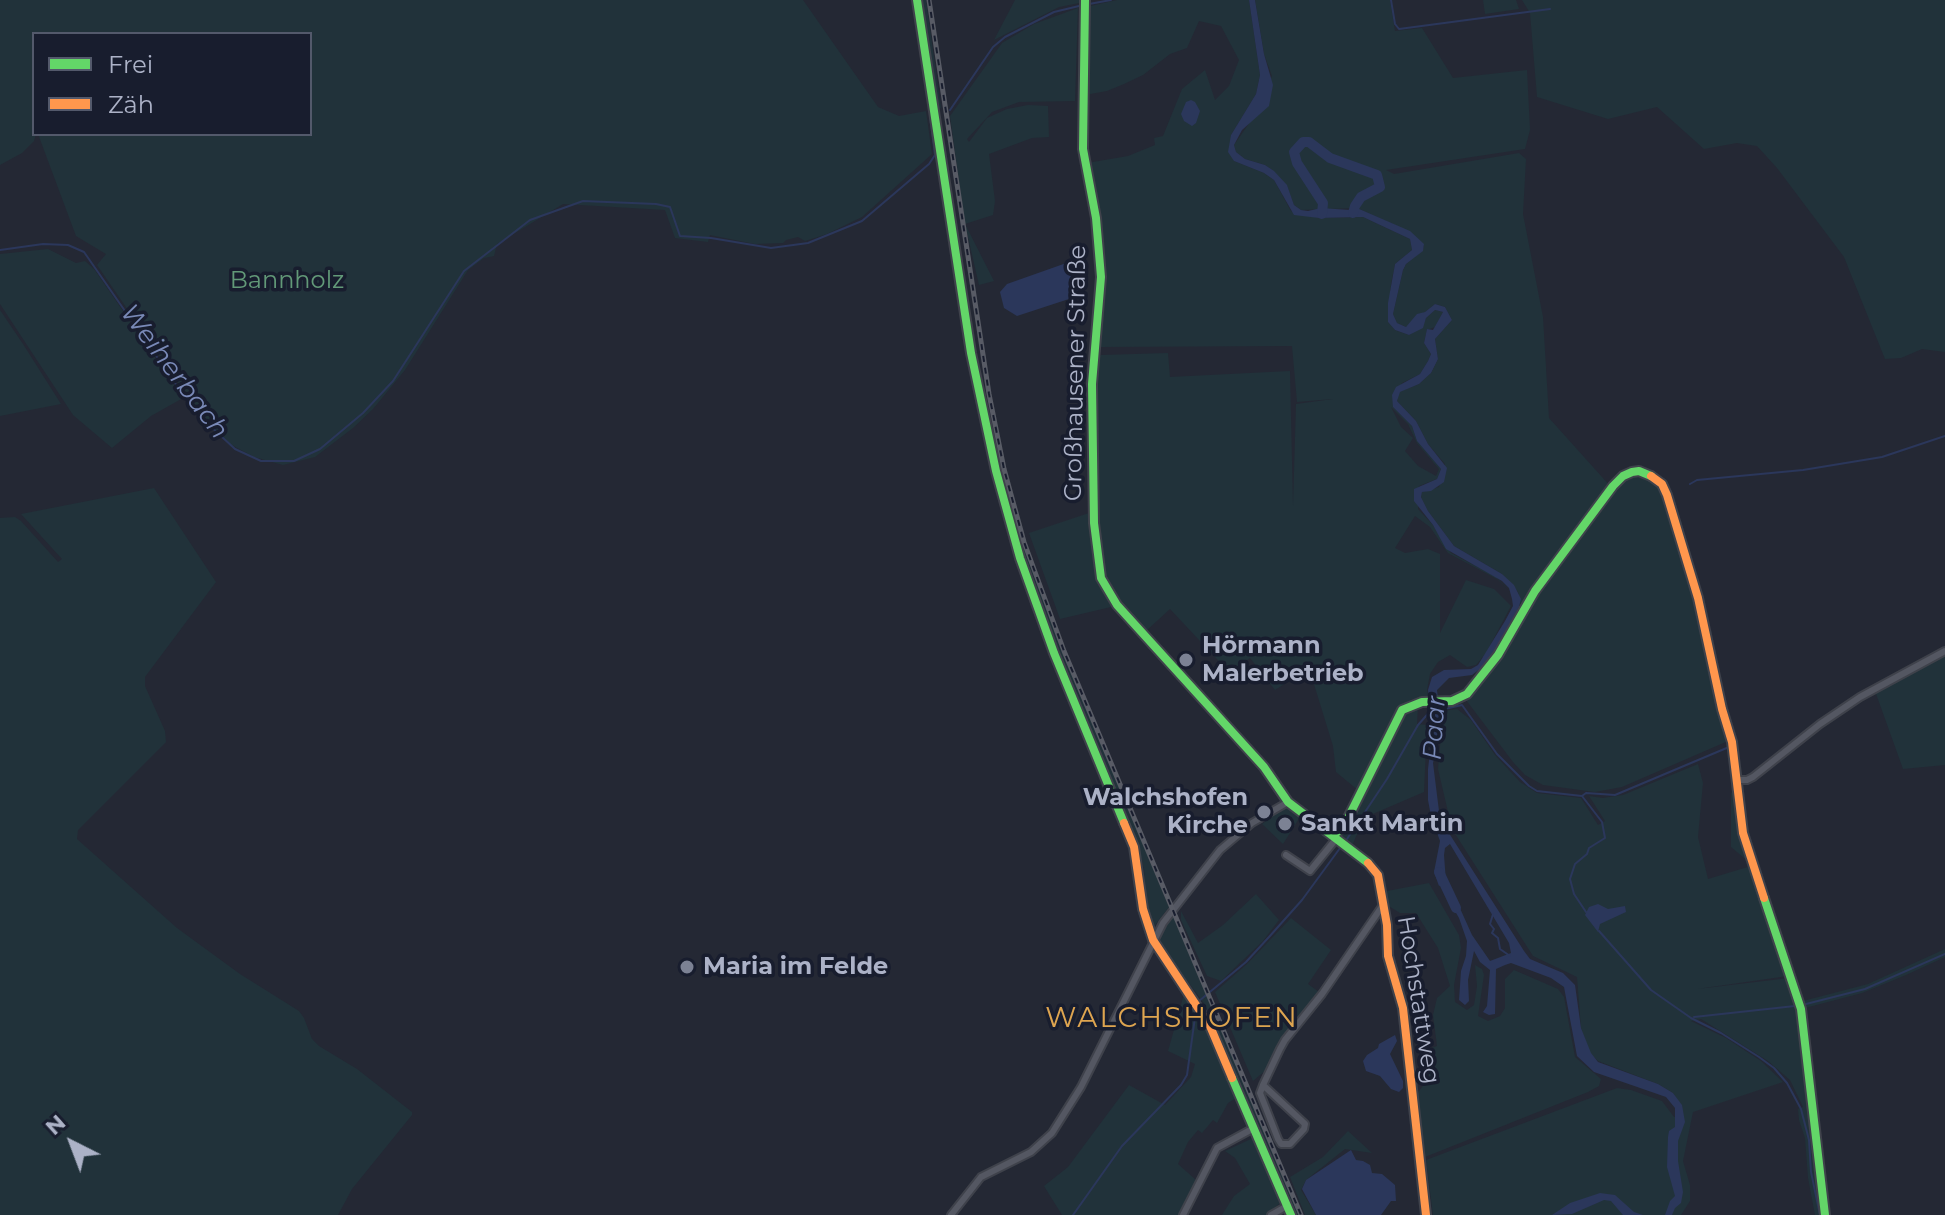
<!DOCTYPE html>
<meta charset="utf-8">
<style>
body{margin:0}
#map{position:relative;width:1945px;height:1215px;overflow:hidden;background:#242834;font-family:Montserrat,sans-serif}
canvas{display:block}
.legend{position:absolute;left:32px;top:32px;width:280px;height:104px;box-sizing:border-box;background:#181d2e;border:2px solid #53596b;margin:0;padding:10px 14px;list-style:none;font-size:24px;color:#acb2c7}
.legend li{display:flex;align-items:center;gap:16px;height:40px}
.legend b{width:40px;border:2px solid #53596b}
.north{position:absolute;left:32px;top:1103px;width:80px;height:80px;-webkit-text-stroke:6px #181d2e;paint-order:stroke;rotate:318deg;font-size:22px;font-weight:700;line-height:32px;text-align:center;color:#acb2c7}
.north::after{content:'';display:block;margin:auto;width:28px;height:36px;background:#acb2c7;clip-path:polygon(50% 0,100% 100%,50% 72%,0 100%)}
</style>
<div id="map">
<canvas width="1945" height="1215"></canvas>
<ul class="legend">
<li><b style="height:10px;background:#63d668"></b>Frei</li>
<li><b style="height:10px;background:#ff974d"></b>Zäh</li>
</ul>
<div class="north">N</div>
</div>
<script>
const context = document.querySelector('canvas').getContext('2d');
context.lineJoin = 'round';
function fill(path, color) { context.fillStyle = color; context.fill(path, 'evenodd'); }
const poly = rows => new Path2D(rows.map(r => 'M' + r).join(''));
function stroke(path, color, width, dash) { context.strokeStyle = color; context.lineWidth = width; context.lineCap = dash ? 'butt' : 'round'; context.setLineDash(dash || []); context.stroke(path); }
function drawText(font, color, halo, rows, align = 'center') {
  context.font = font + ' Montserrat,sans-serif'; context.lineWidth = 7; context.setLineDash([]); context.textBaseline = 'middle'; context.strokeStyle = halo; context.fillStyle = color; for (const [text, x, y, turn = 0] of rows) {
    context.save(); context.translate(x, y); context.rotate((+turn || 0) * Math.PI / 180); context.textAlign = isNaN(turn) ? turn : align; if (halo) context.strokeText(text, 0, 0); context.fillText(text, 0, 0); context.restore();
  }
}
fill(poly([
 [0,0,803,0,878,107,899,116,926,111,932,154,862,217,827,234,805,241,798,237,786,240,783,243,755,244,710,235,708,242,675,238,665,210,563,204,497,244,494,256,484,258,468,270,405,370,373,409,353,428,315,457,283,465,254,457,230,444,196,409,97,265,106,254,76,236,38,134,310,134,310,34,34,34,36,134,34,141,22,153,0,165],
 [922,0,926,0,941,108,938,108],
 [1015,0,1079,0,1079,3,1059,7,994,40],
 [1117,0,1249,0,1260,75,1256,94,1231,135,1234,161,1264,173,1274,180,1291,211,1319,218,1363,217,1410,239,1412,250,1395,264,1391,284,1388,322,1395,330,1409,335,1416,329,1421,329,1426,318,1435,310,1443,312,1435,327,1427,330,1424,343,1431,354,1428,361,1420,374,1402,383,1393,407,1412,426,1417,441,1441,469,1437,479,1419,486,1418,509,1433,525,1451,553,1496,577,1510,591,1497,579,1448,553,1430,527,1415,516,1395,548,1405,553,1428,549,1440,554,1440,633,1466,580,1494,589,1511,606,1486,653,1476,665,1467,667,1450,655,1438,662,1430,674,1427,690,1429,699,1412,699,1397,709,1359,791,1336,772,1333,746,1309,668,1275,690,1250,658,1230,673,1170,609,1146,631,1121,604,1106,579,1097,523,1096,359,1101,355,1168,353,1170,377,1290,371,1293,506,1296,404,1333,399,1297,402,1292,346,1098,347,1105,281,1098,218,1087,163,1128,156,1155,145,1154,138,1163,136,1182,89,1205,70,1215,100,1229,86,1239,60,1221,26,1199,21,1187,48,1170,54,1143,75,1124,84,1107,91,1085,95,1086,7],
 [1391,407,1408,424,1417,443,1439,469,1436,476,1418,466,1405,451,1413,438,1401,427],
 [1255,0,1390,0,1395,31,1422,28,1453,78,1527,70,1530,130,1525,149,1386,170,1394,174,1519,153,1526,159,1523,214,1543,317,1549,418,1611,487,1522,608,1518,592,1502,574,1454,546,1428,511,1421,497,1422,492,1439,487,1445,464,1428,444,1416,421,1397,401,1399,392,1419,384,1431,373,1438,359,1435,339,1452,320,1445,307,1435,304,1406,327,1397,323,1393,314,1403,270,1406,264,1422,251,1424,246,1395,225,1357,208,1301,210,1294,205,1287,186,1273,171,1265,165,1245,159,1236,152,1234,145,1248,125,1272,76,1264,54],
 [1483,0,1516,0,1519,9,1485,14],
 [1522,0,1945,0,1945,352,1922,349,1901,358,1885,359,1844,257,1777,168,1757,146,1737,143,1704,149,1657,107,1608,119,1537,97,1530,13],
 [1078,8,1075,101,1019,102,992,112,967,139,969,142,987,118,1007,109,1028,105,1048,106,1049,137,1032,138,989,154,995,201,993,215,965,224,994,281,979,285,965,224,950,116,1002,43,1034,24],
 [48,249,76,263,85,261,94,269,183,398,151,416,112,448,73,415,0,304,0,254],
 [0,310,23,344,61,404,0,416],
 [1638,475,1650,477,1661,488,1680,538,1728,741,1622,787,1595,792,1543,785,1525,775,1513,762,1466,700,1501,659,1533,603,1625,478],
 [154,488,216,582,145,677,145,686,165,731,166,742,78,830,77,839,177,928,240,974,299,1011,304,1018,312,1039,319,1046,357,1069,412,1112,412,1115,352,1189,338,1215,0,1215,0,518,15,517,21,521,58,562,62,559,21,514],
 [1012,507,1049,615,1169,907,1153,928,1147,911,1144,869,1138,845,1044,615,1023,558,1011,515],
 [1089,513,1096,565,1111,607,1060,619,1029,533],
 [1945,654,1945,765,1903,769,1875,691],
 [1418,706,1417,724,1427,725,1424,792,1368,816,1360,827,1352,846,1341,838,1352,822,1376,773,1402,715],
 [1457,709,1471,720,1495,755,1520,782,1537,793,1581,798,1598,825,1605,821,1589,796,1603,798,1623,795,1698,764,1703,783,1698,837,1708,879,1751,866,1788,976,1697,989,1789,978,1799,1009,1824,1215,1815,1215,1808,1178,1805,1138,1799,1120,1798,1109,1803,1107,1790,1080,1768,1061,1701,1019,1691,1021,1726,1038,1761,1061,1783,1082,1693,1112,1683,1161,1690,1185,1690,1201,1681,1215,1433,1215,1426,1160,1617,1088,1631,1090,1662,1101,1674,1117,1682,1116,1681,1105,1673,1093,1658,1084,1598,1061,1590,1053,1581,1028,1577,977,1533,956,1452,829,1438,769,1443,711],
 [1734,790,1740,832,1750,863,1731,847,1731,793],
 [1284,808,1289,808,1300,817,1283,844,1262,824],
 [1429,883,1459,935,1461,948,1454,985,1455,1002,1467,1010,1474,1005,1477,986,1475,965,1482,969,1484,975,1478,1016,1488,1021,1500,1016,1505,1008,1505,979,1514,970,1558,989,1564,997,1575,1057,1601,1079,1599,1086,1588,1092,1425,1157,1416,1095,1429,1078,1426,1050,1437,1046,1433,1015,1437,998,1450,986,1438,948,1416,913,1400,913,1387,905,1387,891],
 [1256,894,1279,920,1263,941,1221,981,1207,976,1181,920,1181,911,1198,943,1223,925],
 [1173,915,1215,1010,1301,1215,1295,1215,1205,1005,1158,941],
 [1291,918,1331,950,1308,984,1319,992,1282,1039,1267,1069,1253,1081,1215,992,1247,964],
 [1945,949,1945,957,1906,975,1862,993,1805,1008,1803,1001,1868,984],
 [1184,994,1201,1019,1236,1098,1228,1103,1217,1123,1213,1120,1202,1133,1198,1130,1188,1142,1178,1164,1196,1180,1190,1195,1179,1215,1062,1215,1044,1186,1068,1167,1129,1085,1165,1105,1191,1077,1195,1064,1168,1051],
 [1348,1131,1372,1153,1345,1149,1306,1180,1301,1190,1316,1215,1305,1215,1290,1177,1323,1157],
 [1253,1138,1279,1199,1279,1204,1266,1215,1222,1215,1234,1196,1250,1184,1235,1158,1225,1151]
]), '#21323a');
fill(poly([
 [1249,0,1255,0,1264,54,1273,85,1269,106,1242,130,1234,145,1236,152,1245,159,1265,165,1274,171,1287,185,1294,205,1301,210,1308,211,1321,208,1350,210,1357,208,1410,231,1424,244,1423,251,1406,264,1403,270,1393,314,1397,323,1406,327,1417,314,1425,312,1435,304,1445,307,1452,320,1435,339,1438,359,1431,373,1419,384,1400,392,1397,401,1416,421,1428,444,1447,468,1444,482,1431,491,1422,492,1421,497,1428,511,1454,546,1502,574,1514,585,1521,599,1519,607,1488,663,1472,675,1449,678,1437,690,1440,713,1438,744,1433,763,1440,819,1524,951,1530,959,1563,973,1575,985,1581,1028,1591,1053,1598,1062,1658,1084,1673,1093,1682,1105,1685,1122,1678,1141,1678,1161,1683,1192,1681,1203,1675,1208,1672,1215,1665,1215,1670,1201,1675,1196,1667,1167,1668,1137,1669,1131,1675,1127,1675,1108,1666,1097,1594,1072,1577,1056,1564,987,1551,978,1511,963,1505,965,1496,969,1495,1014,1489,1015,1483,1012,1487,1006,1490,970,1480,962,1474,951,1468,980,1469,1001,1465,1005,1459,1000,1461,971,1466,956,1467,941,1459,918,1448,899,1454,895,1472,935,1490,961,1511,953,1509,943,1450,844,1445,848,1444,855,1446,882,1439,886,1434,872,1440,841,1431,816,1428,800,1428,769,1432,736,1428,690,1432,677,1444,670,1471,669,1478,665,1505,621,1513,606,1512,599,1509,588,1502,581,1446,549,1433,525,1414,501,1414,489,1437,479,1441,469,1417,441,1412,426,1393,407,1392,395,1396,387,1420,374,1428,361,1431,354,1424,343,1427,329,1433,330,1443,312,1435,310,1426,318,1423,328,1409,335,1395,330,1388,322,1388,303,1395,264,1412,250,1410,239,1363,217,1319,218,1294,215,1274,180,1264,173,1234,161,1228,152,1231,135,1256,94,1260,75],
 [1191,100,1195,102,1200,111,1196,123,1192,126,1184,121,1181,114,1186,102],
 [1072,261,1081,265,1084,280,1082,288,1075,297,1017,316,1004,308,1000,292,1007,284],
 [1598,904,1608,909,1625,906,1626,912,1600,924,1598,932,1585,915,1589,907],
 [1395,1035,1397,1041,1390,1054,1403,1081,1403,1088,1399,1092,1391,1089,1380,1076,1366,1071,1363,1061,1367,1055,1378,1048,1379,1044],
 [1351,1150,1356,1160,1363,1161,1370,1165,1372,1173,1382,1174,1395,1185,1396,1201,1391,1201,1381,1215,1316,1215,1302,1189,1306,1180],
 [1600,1193,1615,1195,1634,1212,1643,1215,1623,1215,1611,1201,1604,1200,1572,1214,1552,1215,1570,1203]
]), '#2b375b');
stroke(poly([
 [1391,0,1395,24,1399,29,1550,9],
 [1089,4,1111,0],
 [950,110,993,47,1005,37,1054,12,1079,6],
 [0,250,43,244,68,245,84,252,184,396,207,423,235,449,261,461,294,461,320,449,363,413,393,381,464,271,530,220,583,201,656,204,670,207,680,236,711,238,771,248,808,243,862,221,929,164,935,155,930,116],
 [1690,484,1697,480,1803,470,1882,457,1945,436],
 [1440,710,1462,705,1497,754,1529,786,1537,791,1582,796,1602,822,1605,838,1589,848,1587,854,1575,864,1570,879,1574,894,1586,912],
 [1582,796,1586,793,1615,795,1729,747],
 [1347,839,1387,779,1418,725,1433,708],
 [1493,914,1490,924,1494,929,1492,933,1498,938,1500,949,1510,956],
 [1599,931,1651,990,1691,1018,1721,1033,1759,1057,1774,1068,1787,1083,1801,1109,1809,1140,1811,1172,1820,1215],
 [1199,1001,1246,962,1269,937,1302,900,1343,844],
 [1806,1004,1865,989,1945,954],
 [1694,1017,1795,1006],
 [1073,1215,1122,1146,1181,1085,1187,1075,1196,1010]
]), '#2b375b', 2);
stroke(poly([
 [1322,214,1323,203,1297,163,1294,152,1303,142,1309,142,1330,158,1377,175,1380,187,1361,197,1355,206,1353,213],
 [1439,872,1456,908]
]), '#2b375b', 10);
const street = poly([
 [1738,780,1747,780,1753,777,1820,724,1860,697,1945,651],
 [1286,855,1310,871,1336,839],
 [1263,1085,1305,1124,1304,1129,1290,1144,1281,1144,1278,1139,1260,1093,1263,1085,1280,1049,1285,1040,1322,994,1383,905],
 [951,1215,981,1177,1031,1152,1052,1133,1081,1087,1163,923,1220,850,1252,823,1288,802],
 [1183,1215,1217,1148,1254,1128],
 [1271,1215,1287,1206]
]);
const fast = poly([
 [917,0,971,353,996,471,1020,558,1054,653,1124,823],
 [1085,0,1083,149,1096,218,1101,277,1092,384,1094,523,1101,578,1117,605,1264,767,1288,802,1368,863],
 [1334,835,1344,826,1402,710,1422,702,1452,701,1467,694,1498,655,1535,591,1613,486,1623,476,1632,472,1639,471,1651,476],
 [1764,898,1801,1009,1825,1215],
 [1232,1078,1291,1215]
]);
const slow = poly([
 [1651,476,1662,484,1667,495,1698,598,1722,709,1732,742,1743,833,1764,898],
 [1124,823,1134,847,1143,909,1153,940,1210,1026,1232,1078],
 [1368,863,1378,875,1387,925,1388,956,1403,1008,1426,1215]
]);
stroke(street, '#3f424b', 10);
stroke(fast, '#3f424b', 12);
stroke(slow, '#3f424b', 12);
stroke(street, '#545762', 6);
stroke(fast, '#63d668', 8);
stroke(slow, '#ff974d', 8);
const rail = poly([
 [929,0,989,394,1004,469,1024,542,1064,651,1301,1215]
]);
stroke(rail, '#585b65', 5);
stroke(rail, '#181d2e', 2, [6]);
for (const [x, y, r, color] of [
 [1186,660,8,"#7c8294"],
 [1264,812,8,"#7c8294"],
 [1285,824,8,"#7c8294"],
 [687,967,8,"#7c8294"]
]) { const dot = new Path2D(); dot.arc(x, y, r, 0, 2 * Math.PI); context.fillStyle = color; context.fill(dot); stroke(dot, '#181d2e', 3); }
drawText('24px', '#629978', '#181d2e', [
 ["Bannholz",287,281]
]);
drawText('24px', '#acb2c7', '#181d2e', [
 ["Großhausener Straße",1076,373,-89],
 ["Hochstattweg",1418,1000,81]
]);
drawText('bold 24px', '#acb2c7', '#181d2e', [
 ["Hörmann",1202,646],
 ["Malerbetrieb",1202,674],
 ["Walchshofen",1248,798,"right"],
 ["Kirche",1248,826,"right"],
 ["Sankt Martin",1301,824],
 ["Maria im Felde",703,967]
], 'left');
drawText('italic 26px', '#7989b7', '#181d2e', [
 ["Weiherbach",174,372,53],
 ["Paar",1435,728,-86]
]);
context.letterSpacing = '2px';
drawText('28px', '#dea550', '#181d2e', [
 ["WALCHSHOFEN",1172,1019]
]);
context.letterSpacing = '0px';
</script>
